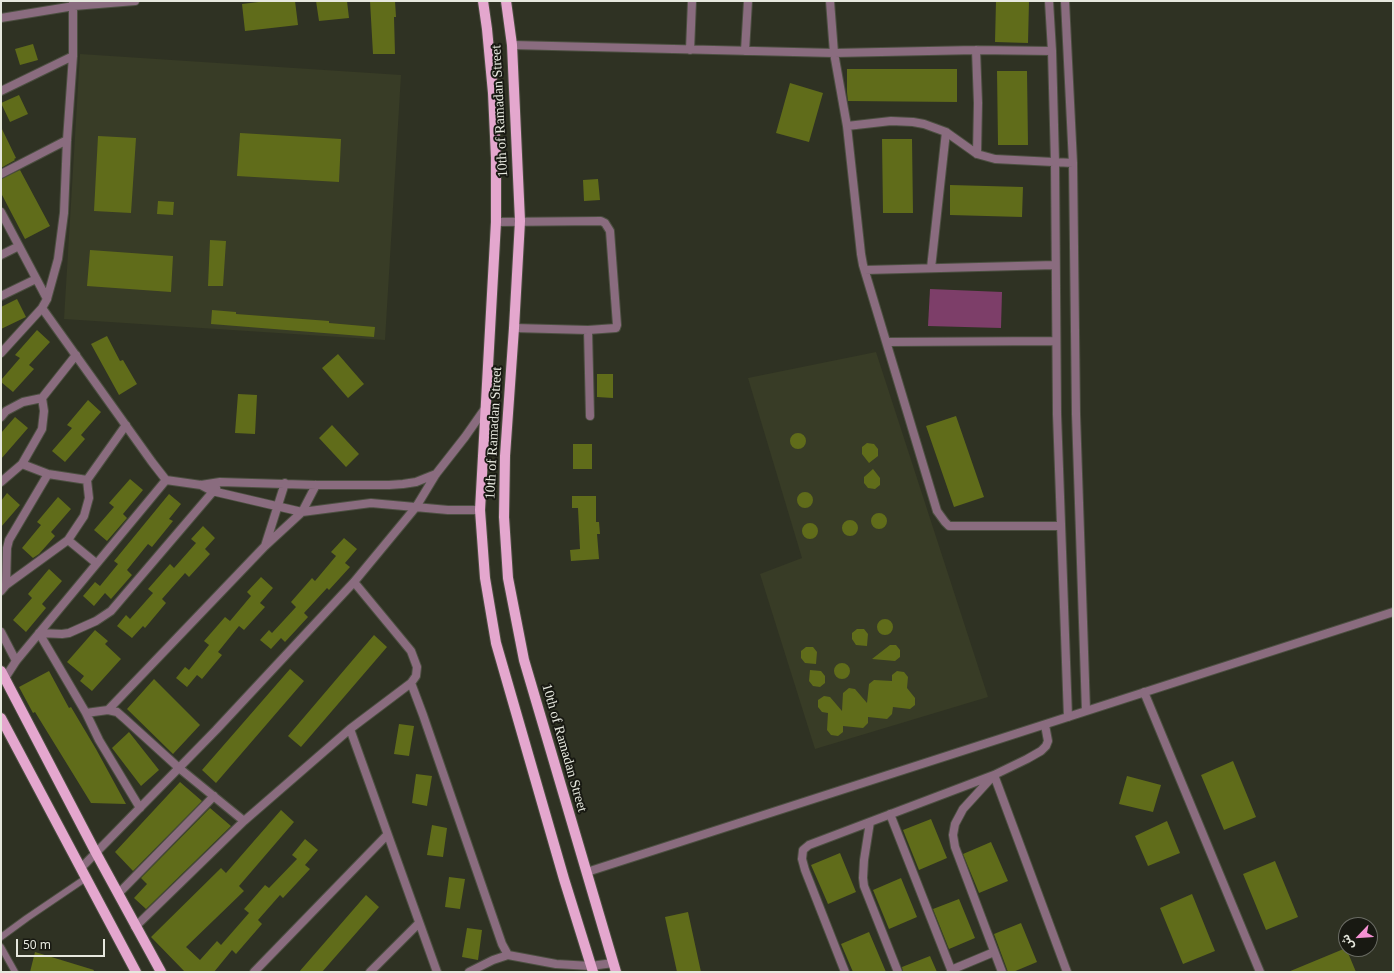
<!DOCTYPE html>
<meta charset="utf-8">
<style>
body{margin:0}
#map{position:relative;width:1394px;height:973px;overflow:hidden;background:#2f3223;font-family:Georgia,"Noto Sans Arabic",serif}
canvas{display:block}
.frame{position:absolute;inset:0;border:2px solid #e6e8de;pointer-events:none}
.north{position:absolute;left:1338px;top:917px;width:40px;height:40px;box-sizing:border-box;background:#181912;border:1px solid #6a6c64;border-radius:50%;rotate:245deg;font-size:11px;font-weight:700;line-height:16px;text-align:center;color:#e6e8de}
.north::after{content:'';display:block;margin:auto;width:14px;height:18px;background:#f491d3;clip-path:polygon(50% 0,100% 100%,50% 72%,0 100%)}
.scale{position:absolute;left:16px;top:939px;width:89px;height:18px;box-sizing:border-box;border:2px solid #e6e8de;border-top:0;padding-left:5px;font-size:12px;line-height:14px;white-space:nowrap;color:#e6e8de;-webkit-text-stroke:3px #181912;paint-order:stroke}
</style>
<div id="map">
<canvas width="1394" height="973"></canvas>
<div class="frame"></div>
<div class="north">ش</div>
<div class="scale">50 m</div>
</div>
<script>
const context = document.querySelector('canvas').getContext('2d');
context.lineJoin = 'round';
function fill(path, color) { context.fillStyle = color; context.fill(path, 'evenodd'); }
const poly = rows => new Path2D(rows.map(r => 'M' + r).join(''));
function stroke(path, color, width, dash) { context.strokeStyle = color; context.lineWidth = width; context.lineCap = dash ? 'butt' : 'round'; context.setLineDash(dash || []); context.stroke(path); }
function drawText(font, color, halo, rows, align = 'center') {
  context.font = font + ' Georgia,serif'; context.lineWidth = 4; context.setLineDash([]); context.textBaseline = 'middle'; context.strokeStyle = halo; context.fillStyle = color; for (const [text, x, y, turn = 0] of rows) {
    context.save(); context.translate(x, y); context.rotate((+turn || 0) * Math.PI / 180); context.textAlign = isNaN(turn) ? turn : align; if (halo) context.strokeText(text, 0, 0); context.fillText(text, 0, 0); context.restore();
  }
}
fill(poly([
 [80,54,401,75,385,340,64,319],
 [876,352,988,697,815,749,760,574,802,558,748,378]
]), '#383c26');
fill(poly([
 [930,289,1002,292,1001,328,928,326]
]), '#7d3e69');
fill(poly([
 [267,1,295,1,298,25,245,31,242,4],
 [316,1,347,1,349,18,319,21],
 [370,1,395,1,396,17,394,17,395,54,373,54],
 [996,1,1029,1,1028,43,995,42],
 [33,44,38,60,20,65,15,49],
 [847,69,957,69,957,102,848,101,847,92],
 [997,71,1027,71,1028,145,998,145],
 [790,83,823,93,809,142,776,133],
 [19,95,28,114,10,122,1,103],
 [1,127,16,158,14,159,15,160,1,168],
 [240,133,341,139,339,182,237,176],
 [98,136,136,138,131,213,94,211],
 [882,139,912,139,913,213,883,213],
 [20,170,50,226,25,239,1,193,1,179],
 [598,179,600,200,584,201,583,180],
 [950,185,1023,187,1022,217,950,215],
 [158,201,174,202,173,215,157,214],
 [210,240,226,241,223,286,208,286],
 [90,250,173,256,171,292,87,286],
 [17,299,26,317,1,329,1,307],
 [212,310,236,312,236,314,329,321,329,323,375,327,374,337,211,324],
 [37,330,50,342,29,365,34,369,13,392,1,382,1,380,20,358,15,355],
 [107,336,120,361,123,360,137,384,119,395,91,344],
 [338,354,364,384,348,398,322,368],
 [597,374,613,374,613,398,597,397],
 [238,394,257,395,255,434,235,433],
 [88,400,101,412,81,435,85,439,65,462,52,451,72,428,67,425],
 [956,416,984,497,954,507,926,426],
 [15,417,28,428,1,459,1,433],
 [332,425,359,454,346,467,319,438],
 '790 441a8 8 0 1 1 16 0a8 8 0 1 1-16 0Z',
 [867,443,874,444,878,449,878,456,869,463,862,454,862,447],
 [573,444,592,444,592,469,573,469],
 [873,469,880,478,880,485,875,489,868,488,864,483,864,477],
 [130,479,143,490,123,514,127,518,107,541,94,530,114,507,109,503],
 '797 500a8 8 0 1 1 16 0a8 8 0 1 1-16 0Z',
 [7,493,20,505,1,527,1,501],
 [169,494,181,504,169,519,173,521,152,547,148,544,127,570,132,575,111,599,105,593,94,606,83,596,95,582,100,586,118,564,114,561],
 [572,496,596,496,596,522,599,522,600,534,597,534,599,559,571,561,570,550,580,549,578,508,572,508],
 [58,497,71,509,51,532,55,536,39,554,33,558,22,548,41,525,37,522],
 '871 521a8 8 0 1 1 16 0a8 8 0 1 1-16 0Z',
 '842 528a8 8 0 1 1 16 0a8 8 0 1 1-16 0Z',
 '802 531a8 8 0 1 1 16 0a8 8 0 1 1-16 0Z',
 [203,526,215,538,205,549,210,554,189,577,185,573,162,599,166,603,145,628,143,626,132,638,117,626,126,615,130,619,153,593,148,589,170,564,174,568,196,543,191,539],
 [344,538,357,549,345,563,350,567,329,590,327,588,304,613,308,617,285,642,281,638,271,649,260,640,269,630,272,633,296,607,291,602,312,578,315,581,336,556,331,552],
 [49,569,62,581,42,604,46,608,26,632,13,620,32,598,28,594],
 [261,577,273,588,260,603,265,607,244,630,239,626,218,652,222,655,202,679,197,675,187,687,176,678,185,667,189,670,209,645,204,641,225,617,230,621,251,596,247,592],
 '877 627a8 8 0 1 1 16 0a8 8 0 1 1-16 0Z',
 [857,629,864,629,868,634,867,646,856,645,852,639,852,633],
 [95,630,108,641,105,644,121,659,92,691,80,681,84,676,67,662],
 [374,635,387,647,301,747,288,736],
 [890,645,896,645,900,650,900,657,895,661,872,659],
 [806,647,813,647,817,652,816,664,805,663,801,658,801,651],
 '834 671a8 8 0 1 1 16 0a8 8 0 1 1-16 0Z',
 [290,669,304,681,216,783,202,770],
 [810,670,821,671,825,676,825,683,820,687,813,686,809,681],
 [49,671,69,708,71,707,96,749,126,804,91,803,35,712,33,713,19,687],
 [897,671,904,672,908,677,907,688,915,698,915,705,910,709,893,707,892,714,887,719,868,717,868,723,863,728,843,726,843,732,838,736,831,735,827,730,828,713,822,712,818,707,818,700,824,696,830,697,842,711,843,693,849,688,855,689,867,703,869,684,874,680,892,681,892,675],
 [154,679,200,725,173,754,127,709],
 [399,724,414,726,409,756,394,754],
 [129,732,159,770,141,786,112,748],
 [1233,761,1256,817,1224,830,1201,775],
 [416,774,432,776,427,806,412,803],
 [1127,776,1161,785,1153,812,1119,804],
 [180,782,202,801,133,871,115,852],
 [210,808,231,826,146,909,134,898,147,884,141,878],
 [281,810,294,822,239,886,244,891,186,947,200,960,217,941,221,945,249,913,244,909,252,900,265,885,269,888,297,859,292,855,305,839,318,850,305,865,310,869,283,898,280,895,258,920,262,924,236,954,232,950,214,972,185,972,151,937,221,868,226,873],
 [931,819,947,858,919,870,903,830],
 [1167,821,1180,853,1148,866,1135,836],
 [432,825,447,828,443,857,427,855],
 [991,842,1008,881,979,893,963,854],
 [840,853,856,892,828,904,811,865],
 [1275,861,1298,917,1266,930,1243,874],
 [449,877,465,879,460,909,445,907],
 [901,878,917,917,889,929,873,890],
 [1192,894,1215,951,1183,964,1160,908],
 [366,895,379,907,322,972,299,972],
 [959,899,975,938,949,949,933,909],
 [688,912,701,972,677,972,665,917],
 [1021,923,1037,962,1013,972,1008,972,994,934],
 [467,928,482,930,478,960,462,957],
 [869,932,886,972,853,972,841,944],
 [1346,948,1356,972,1288,972],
 [35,952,94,970,93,972,30,972],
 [930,956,937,972,903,972,902,967]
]), '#606c1a');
const service = poly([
 [1,937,27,918,86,878],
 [1,947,15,972]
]);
const minor = poly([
 [830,1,834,53,847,126,891,121,913,122,924,124,946,132,977,154,995,159,1073,163],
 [1049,1,1052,51,1055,162,1057,414,1068,717],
 [1065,1,1073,163,1076,414,1086,711],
 [1,18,74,6,135,1],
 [512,45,834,53,976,50,1052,51],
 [690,50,692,1],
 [976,50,978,103,977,154],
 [745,51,748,1],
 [1,91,73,56],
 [847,126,861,254,863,265,937,511,945,522,949,526,1061,526],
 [1,174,67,140],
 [1,212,47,299],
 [496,222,601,221,605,223,610,231,617,325,616,328,588,330,514,328],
 [1,255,19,246],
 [931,268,946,132],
 [865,270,1055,265],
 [1,296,36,279],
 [42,308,152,462,166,480,201,485,220,482,316,485,389,485,403,484,416,482,436,474],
 [588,330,590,416],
 [887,342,1056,341],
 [1,353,42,308,47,299,58,259,64,213,67,140,73,56,73,1],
 [1,417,6,411,23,402,42,398],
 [48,474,22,464,42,429,44,411,42,398,76,355],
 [87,480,89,498,84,516,68,540,96,563],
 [1,482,22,464],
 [201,485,212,491,302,512,371,503,448,510,480,510],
 [265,546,285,483],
 [354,582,411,651,417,667,416,676,411,683,350,729,437,972],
 [6,585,68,540],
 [1,591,6,585,7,548,9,540,48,474,87,480,126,425],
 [1,632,16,661],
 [39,633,62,634,69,633,96,621,111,611,216,488],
 [39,633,86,713,99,740,140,808],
 [5,678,16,661,166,480],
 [411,683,423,715,502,944,508,955],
 [1144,692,1260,972],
 [108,710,265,546,302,512,316,485],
 [86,713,108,710,117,712,125,719,179,768,244,821],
 [890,814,952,972],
 [870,822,864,860,863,878,864,886,898,972],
 [81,868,216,730,354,582,416,507,436,474,465,437,486,407],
 [587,872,1393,612],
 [118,894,214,796],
 [135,927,244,821,350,729],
 [951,970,994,952],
 [254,972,387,835],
 [370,972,419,923],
 [469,972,493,960,508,955,556,964,591,966,613,963],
 [845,972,805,870,802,859,803,850,809,845,994,775,1027,759,1041,751,1046,746,1048,741,1045,725],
 [1002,972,955,847,953,835,955,824,963,809,994,775,1067,972]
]);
const primary = poly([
 [483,1,487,29,493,93,496,158,496,222,480,510,485,578,496,643,564,879,593,972],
 [506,1,512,45,520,221,514,328,505,456,504,517,508,578,524,660,616,972],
 [1,671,96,853,161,972],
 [1,718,136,972]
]);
stroke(service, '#4c4f41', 8);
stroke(minor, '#4c4f41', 10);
stroke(primary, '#4c4f41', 12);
stroke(service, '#8a6c7f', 6);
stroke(minor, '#8a6c7f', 8);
stroke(primary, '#e4a7ce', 10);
drawText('14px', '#e6e8de', '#181912', [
 ["10th of Ramadan Street",500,111,-93],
 ["10th of Ramadan Street",494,433,-87],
 ["10th of Ramadan Street",564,748,74]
]);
</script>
